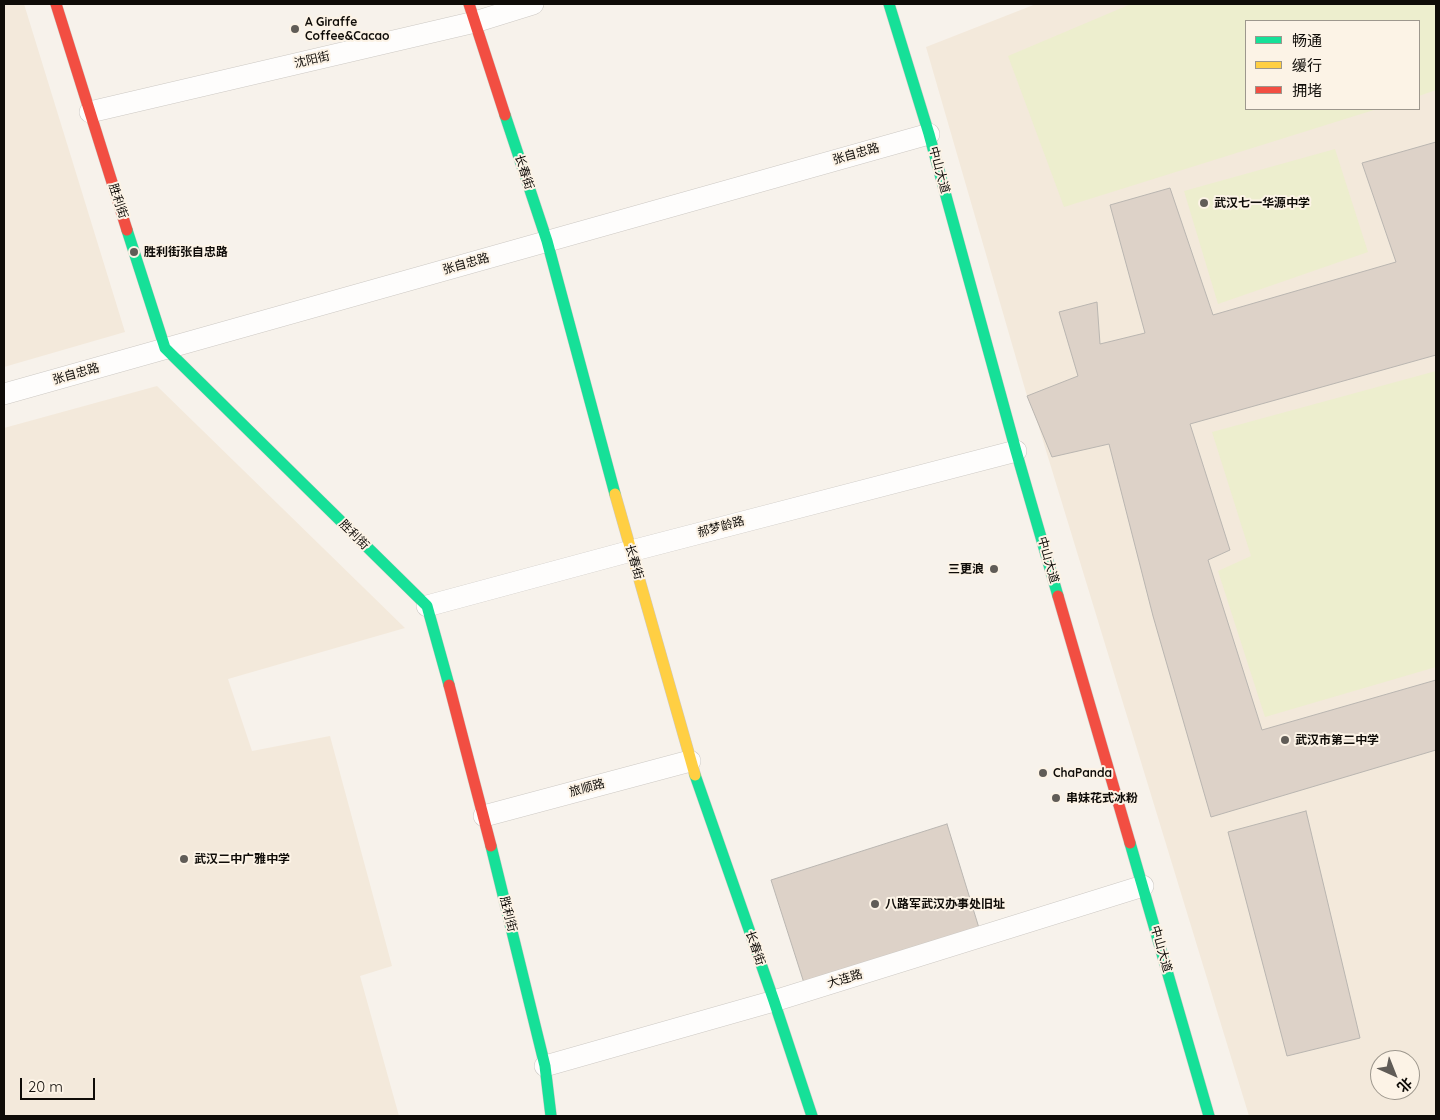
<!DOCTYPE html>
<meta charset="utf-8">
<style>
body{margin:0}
#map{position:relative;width:1440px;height:1120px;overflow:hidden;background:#f7f2eb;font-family:Quicksand,"Noto Sans SC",sans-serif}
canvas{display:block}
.frame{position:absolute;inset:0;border:5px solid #0f0c08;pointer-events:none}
.legend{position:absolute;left:1245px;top:20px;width:175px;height:90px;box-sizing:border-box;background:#fcf3e6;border:1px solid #9d978d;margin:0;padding:6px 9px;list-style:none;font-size:15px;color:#0f0c08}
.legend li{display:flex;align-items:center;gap:10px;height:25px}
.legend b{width:25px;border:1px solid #9d978d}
.north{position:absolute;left:1370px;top:1050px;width:50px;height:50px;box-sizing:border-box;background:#fcf3e6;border:1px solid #9d978d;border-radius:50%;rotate:136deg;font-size:14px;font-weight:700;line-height:20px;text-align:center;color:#0f0c08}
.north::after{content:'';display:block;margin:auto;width:18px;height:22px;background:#605c57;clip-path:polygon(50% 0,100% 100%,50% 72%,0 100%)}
.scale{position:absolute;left:20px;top:1078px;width:75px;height:22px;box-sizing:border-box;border:2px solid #0f0c08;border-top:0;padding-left:6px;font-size:15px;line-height:18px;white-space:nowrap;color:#0f0c08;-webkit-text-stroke:4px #fcf3e6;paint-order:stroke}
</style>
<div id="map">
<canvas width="1440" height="1120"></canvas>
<div class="frame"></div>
<ul class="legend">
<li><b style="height:6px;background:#16e098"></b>畅通</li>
<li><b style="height:6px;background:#ffcf43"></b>缓行</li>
<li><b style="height:6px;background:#f24e42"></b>拥堵</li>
</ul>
<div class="north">北</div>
<div class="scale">20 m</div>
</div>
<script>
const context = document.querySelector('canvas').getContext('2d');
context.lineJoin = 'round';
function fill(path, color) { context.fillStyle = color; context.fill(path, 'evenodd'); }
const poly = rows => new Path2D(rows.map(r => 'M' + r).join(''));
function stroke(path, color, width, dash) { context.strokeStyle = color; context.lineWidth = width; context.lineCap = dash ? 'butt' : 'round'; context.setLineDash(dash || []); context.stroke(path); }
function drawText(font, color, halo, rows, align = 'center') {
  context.font = font + ' Quicksand,"Noto Sans SC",sans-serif'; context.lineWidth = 4; context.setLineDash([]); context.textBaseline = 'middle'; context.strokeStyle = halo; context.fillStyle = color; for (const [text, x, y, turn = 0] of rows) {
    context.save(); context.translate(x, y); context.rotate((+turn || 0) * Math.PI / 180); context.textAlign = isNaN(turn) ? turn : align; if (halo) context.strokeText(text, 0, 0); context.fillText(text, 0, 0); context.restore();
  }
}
fill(poly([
 [4,4,24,4,125,332,4,367],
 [1036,4,1436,4,1436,1116,1249,1116,1037,421,1027,396,926,47],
 [1246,21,1419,21,1419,109,1246,109],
 [1380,1060,1410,1060,1410,1090,1380,1090],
 [157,386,405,628,228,679,252,751,330,736,392,966,360,976,399,1116,4,1116,4,428]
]), '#f3e9db');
fill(poly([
 [1131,4,1436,4,1436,90,1419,96,1419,21,1246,21,1246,109,1377,109,1064,207,1008,56],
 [1335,149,1368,252,1218,304,1184,191],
 [1436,371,1436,667,1265,717,1218,571,1251,556,1212,432]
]), '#edeece');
const building = poly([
 [1436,142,1436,355,1190,424,1230,550,1208,560,1262,730,1436,680,1436,750,1211,817,1153,616,1109,444,1052,457,1027,396,1078,376,1059,312,1097,302,1100,344,1145,333,1110,205,1170,188,1213,315,1396,262,1362,163,1436,142],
 [1306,811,1360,1038,1287,1056,1228,832,1306,811],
 [947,824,979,928,804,983,771,880,947,824]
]);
fill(building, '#ddd2c8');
stroke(building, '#bab6b1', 1);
const street = poly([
 [90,112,475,22,533,4],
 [4,394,929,134],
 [427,606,631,551,1016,451],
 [484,816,690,761],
 [545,1066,774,1001,1143,886]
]);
const fast = poly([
 [889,4,929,134,1016,451,1058,596],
 [505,115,547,241,615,494],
 [127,230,165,348,427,606,449,685],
 [695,775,774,1001,812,1116],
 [1130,843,1209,1116],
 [491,846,545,1066,551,1116]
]);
const slow = poly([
 [615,494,695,775]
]);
const jam = poly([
 [56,4,127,230],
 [469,4,505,115],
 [1058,596,1130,843],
 [449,685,491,846]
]);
stroke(street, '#cdc9c4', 22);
stroke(fast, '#cdc9c4', 12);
stroke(slow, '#cdc9c4', 12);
stroke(jam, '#cdc9c4', 12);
stroke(street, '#fefdfc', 21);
stroke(fast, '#16e098', 11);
stroke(slow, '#ffcf43', 11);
stroke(jam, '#f24e42', 11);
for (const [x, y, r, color] of [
 [295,29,5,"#605c57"],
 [1204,203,5,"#605c57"],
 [134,252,5,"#605c57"],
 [994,569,5,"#605c57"],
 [1285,740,5,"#605c57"],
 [1043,773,5,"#605c57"],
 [1056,798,5,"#605c57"],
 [184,859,5,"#605c57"],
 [875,904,5,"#605c57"]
]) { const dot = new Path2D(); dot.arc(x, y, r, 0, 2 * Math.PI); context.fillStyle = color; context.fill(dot); stroke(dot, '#fcf3e6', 2); }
drawText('bold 12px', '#0f0c08', '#fcf3e6', [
 ["A Giraffe",305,22],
 ["Coffee&Cacao",305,36],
 ["武汉七一华源中学",1214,203],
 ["胜利街张自忠路",144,252],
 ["三更浪",984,569,"right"],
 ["武汉市第二中学",1295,740],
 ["ChaPanda",1053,773],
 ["串妹花式冰粉",1066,798],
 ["武汉二中广雅中学",194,859],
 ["八路军武汉办事处旧址",885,904]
], 'left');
drawText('12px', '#0f0c08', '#fcf3e6', [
 ["沈阳街",312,60,-13],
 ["张自忠路",856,154,-16],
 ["中山大道",939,170,75],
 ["长春街",524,172,72],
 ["胜利街",118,201,72],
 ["张自忠路",466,264,-16],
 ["张自忠路",76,374,-16],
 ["郝梦龄路",721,527,-15],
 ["胜利街",354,535,45],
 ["中山大道",1048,560,74],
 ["长春街",634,562,74],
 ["旅顺路",587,788,-15],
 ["胜利街",508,914,76],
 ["长春街",755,948,71],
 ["中山大道",1161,949,74],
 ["大连路",845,979,-17]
]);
</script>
